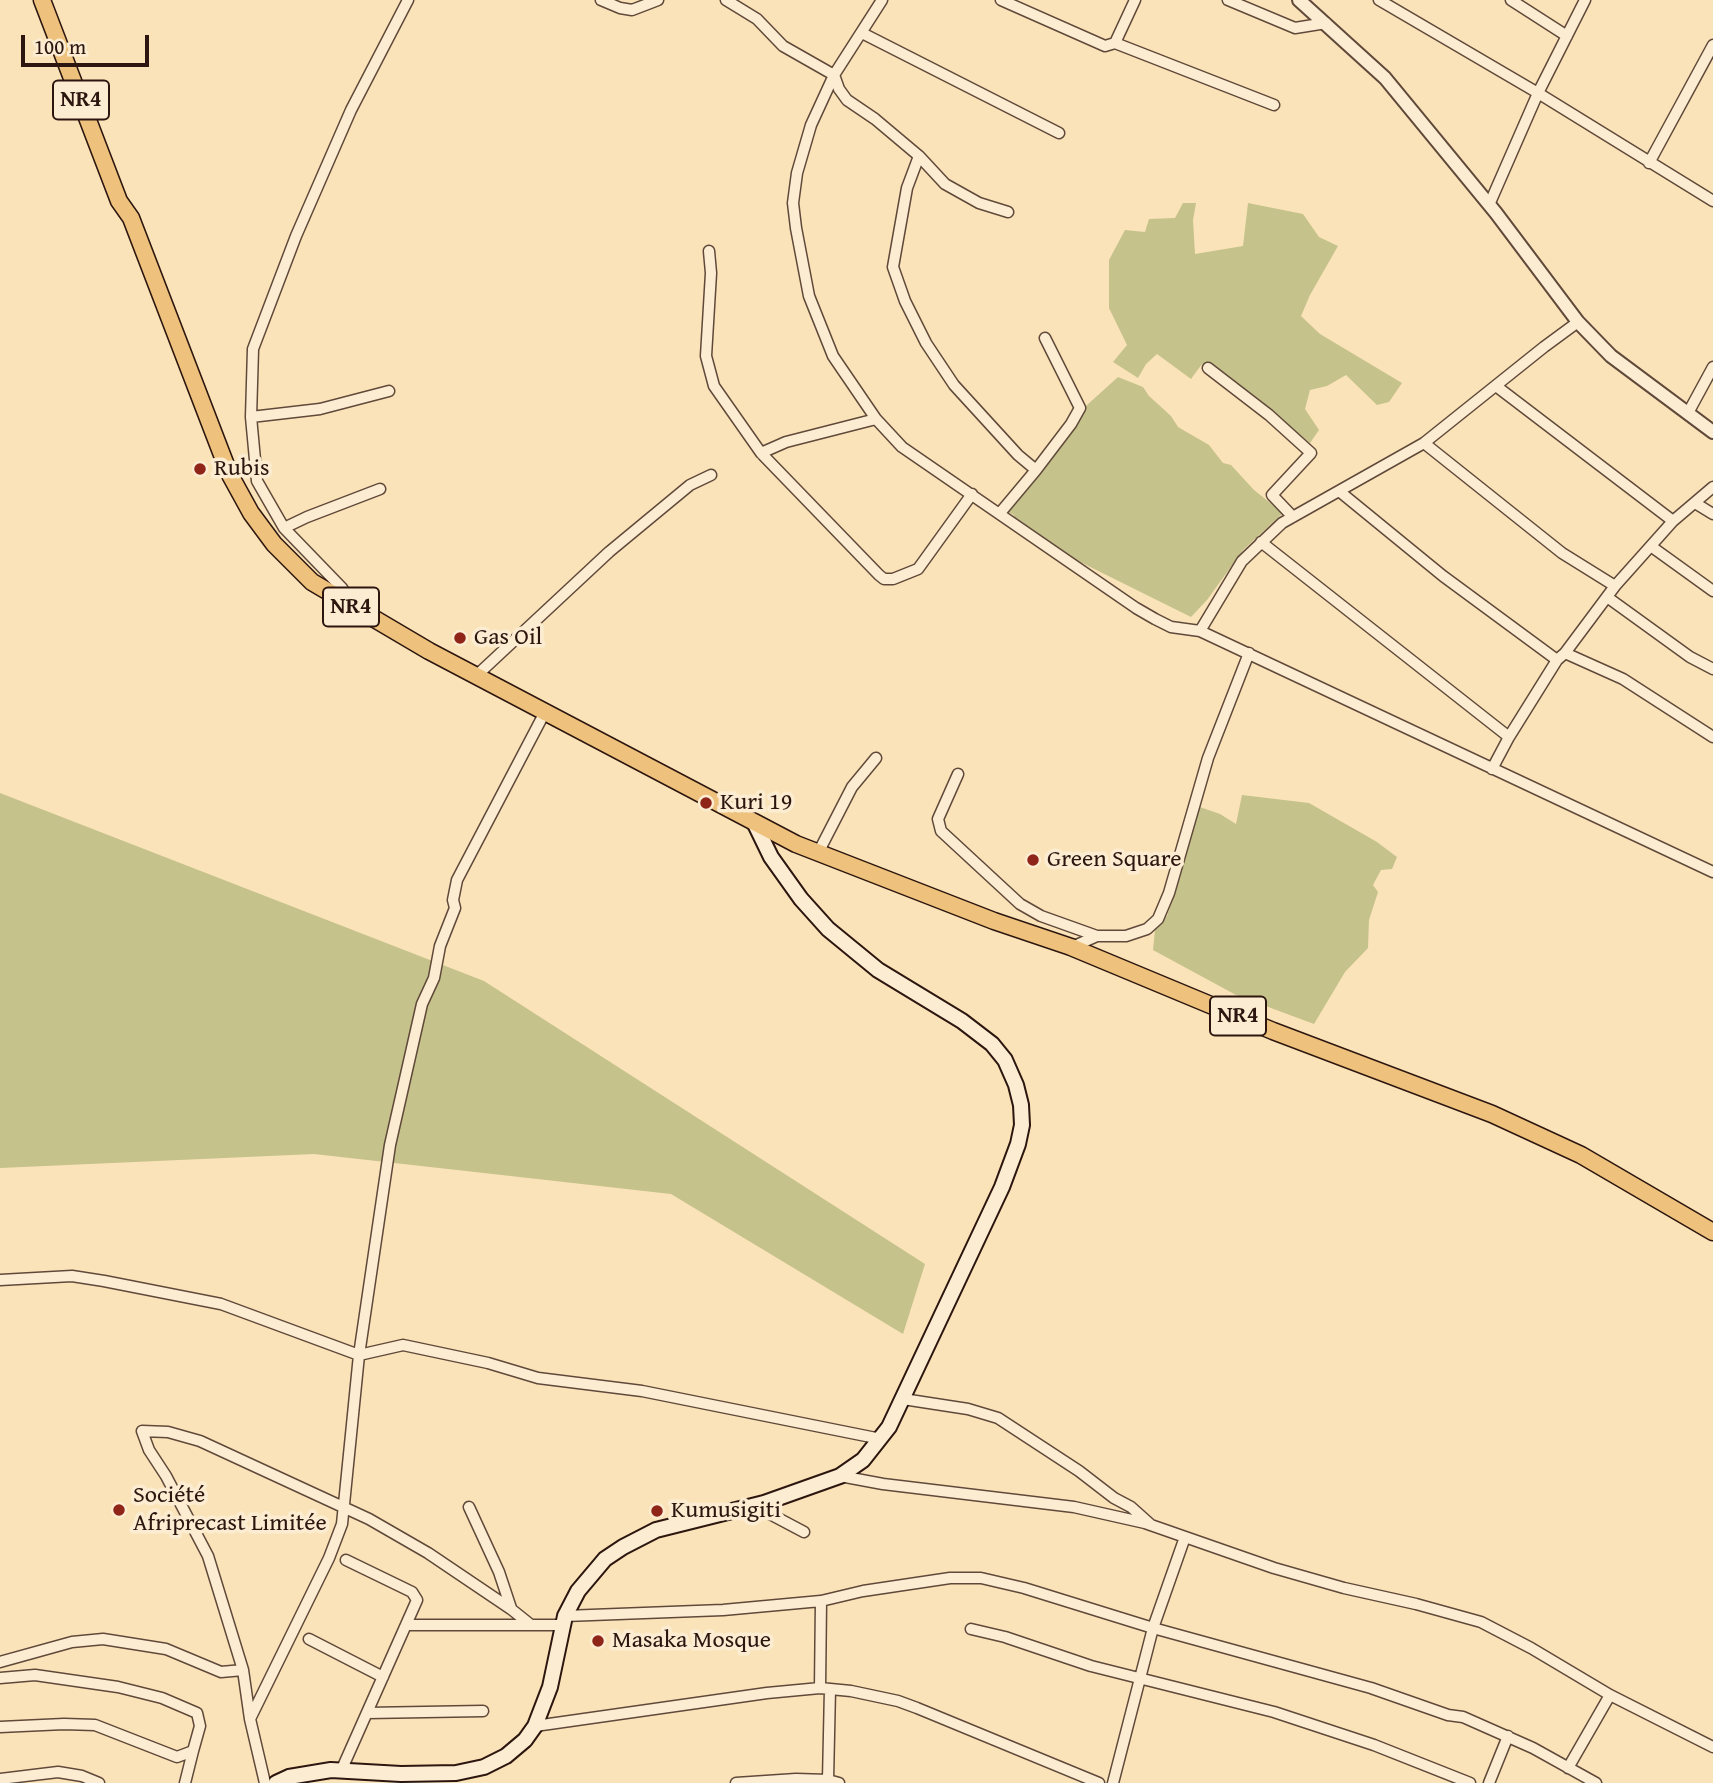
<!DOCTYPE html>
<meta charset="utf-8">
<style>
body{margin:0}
#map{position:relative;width:1713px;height:1783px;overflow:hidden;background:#fbe3b9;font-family:"Gentium Book Plus",serif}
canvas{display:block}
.scale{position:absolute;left:21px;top:35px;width:128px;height:32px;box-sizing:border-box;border:4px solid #2c160f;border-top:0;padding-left:9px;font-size:21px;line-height:24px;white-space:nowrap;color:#2c160f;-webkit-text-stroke:5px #fcedd2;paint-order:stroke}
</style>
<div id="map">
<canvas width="1713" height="1783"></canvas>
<div class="scale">100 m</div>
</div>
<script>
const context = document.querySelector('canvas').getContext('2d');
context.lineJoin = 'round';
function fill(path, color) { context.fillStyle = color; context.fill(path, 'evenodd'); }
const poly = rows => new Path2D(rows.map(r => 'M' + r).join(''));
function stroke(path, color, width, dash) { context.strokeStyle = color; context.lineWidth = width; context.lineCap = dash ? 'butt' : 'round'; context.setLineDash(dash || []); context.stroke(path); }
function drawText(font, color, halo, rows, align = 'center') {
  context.font = font + ' "Gentium Book Plus",serif'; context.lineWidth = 7; context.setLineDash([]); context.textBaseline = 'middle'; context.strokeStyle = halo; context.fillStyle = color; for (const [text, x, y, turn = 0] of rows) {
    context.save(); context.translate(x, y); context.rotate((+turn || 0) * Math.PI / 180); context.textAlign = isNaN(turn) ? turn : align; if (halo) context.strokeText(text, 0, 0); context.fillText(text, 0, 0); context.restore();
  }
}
fill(poly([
 [1183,203,1196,203,1193,220,1195,254,1243,246,1248,203,1303,214,1319,237,1338,246,1310,295,1301,316,1320,334,1402,383,1389,402,1377,405,1346,375,1327,386,1310,390,1305,409,1319,430,1310,443,1214,366,1202,364,1191,379,1157,354,1146,364,1138,378,1113,362,1127,345,1109,308,1109,260,1125,230,1145,232,1149,219,1175,218],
 [1118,377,1143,387,1149,396,1171,416,1178,427,1209,445,1223,463,1231,465,1254,490,1283,513,1243,550,1207,600,1191,617,1056,550,1011,519,1014,515,1006,511,1019,498,1087,405],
 [0,793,484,981,925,1264,903,1334,671,1194,314,1154,0,1168],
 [1242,795,1309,803,1377,842,1397,857,1392,869,1381,870,1373,885,1378,892,1369,920,1368,948,1345,972,1314,1024,1236,995,1153,950,1155,930,1167,916,1177,887,1194,805,1220,814,1236,824]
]), '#c5c28b');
const minor = poly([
 [601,0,620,8,632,10,658,0],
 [726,0,757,19,783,46,834,75,839,89,847,100,875,119,919,156,945,184,979,203,1008,212],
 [882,0,834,75,811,125,797,173,793,203,796,228,809,296,833,356,876,419,902,447,1136,608,1155,619,1171,627,1200,631,1713,872],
 [1001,0,1105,46,1115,43,1135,0],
 [1228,0,1295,28,1326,23],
 [1379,0,1538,93,1713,201],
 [1511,0,1567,36],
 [862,33,1059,133],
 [1115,43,1274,105],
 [919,156,907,188,893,267,905,301,926,343,954,385,1018,455,1036,470,1000,513],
 [1649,163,1713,45],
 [1489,205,1538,93,1585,0],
 [709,251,711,273,706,356,714,386,761,453,879,575,884,579,893,579,918,569,972,494],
 [1208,368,1269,415,1311,453,1272,495,1293,517],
 [1496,386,1673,521],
 [1688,413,1713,367],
 [251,417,320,409,389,391],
 [1424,443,1562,553,1615,586],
 [761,453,786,442,876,419],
 [1036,470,1071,424,1080,408,1045,338],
 [1339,491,1443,576,1557,660],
 [1695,503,1713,514],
 [284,528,307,517,380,489],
 [1261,542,1509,737],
 [1652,547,1713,591],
 [1607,597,1690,657,1713,669],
 [350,602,342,588,284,528,257,481,251,417,253,349,296,236,351,110,408,0],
 [1200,631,1242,561,1282,523,1424,443,1544,347,1578,322],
 [1565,653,1623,679,1713,737],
 [476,676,609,552,690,485,711,475],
 [1492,769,1509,737,1557,660,1565,653,1615,586,1673,521,1713,487],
 [958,774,938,819,941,831,1020,904,1041,916,1097,936],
 [818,853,852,787,876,758],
 [1072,947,1097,936,1126,936,1147,929,1158,919,1169,893,1208,758,1249,653],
 [0,1280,72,1276,104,1281,221,1304,359,1355,403,1345,488,1363,538,1378,642,1391,881,1439],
 [903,1399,968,1409,998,1418,1079,1471,1114,1498,1131,1507,1150,1524],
 [840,1476,883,1484,1074,1507,1145,1523,1274,1568,1344,1588,1416,1604,1481,1622,1531,1648,1610,1695,1713,1747],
 [764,1503,770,1514,804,1532],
 [469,1507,499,1572,511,1608],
 [565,1616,723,1610,821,1601,863,1591,950,1578,981,1578,1024,1588,1153,1628,1371,1688,1448,1715,1463,1717,1533,1748,1596,1783],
 [407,1625,562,1625],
 [971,1629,1005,1637,1091,1666,1274,1712,1374,1745,1470,1783],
 [309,1639,383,1677],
 [0,1662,72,1642,103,1639,166,1649,221,1672,243,1670],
 [0,1678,35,1675,118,1687,162,1698,197,1713,200,1726,193,1751],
 [820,1688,821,1601],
 [367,1713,483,1711],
 [250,1719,329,1558,342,1524,359,1355,390,1145,422,1004,434,978,440,946,455,908,453,900,457,880,545,712],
 [535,1726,767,1693,820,1688,851,1691,898,1701,917,1708,1099,1783],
 [0,1727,64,1724,95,1725,177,1757,193,1751,185,1783],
 [1568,1768,1610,1695],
 [341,1771,417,1600,412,1592,346,1560],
 [0,1779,58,1772,82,1776,99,1783],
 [828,1780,830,1689],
 [265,1783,250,1719,243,1670,208,1556,166,1476,149,1450,142,1431,168,1432,200,1441,369,1519,428,1553,511,1609,531,1625],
 [736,1783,796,1779,828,1780,839,1783],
 [1113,1783,1153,1628,1185,1537],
 [1489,1783,1508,1736]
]);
const tertiary = poly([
 [1299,0,1385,78,1496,213,1578,322,1611,356,1713,432]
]);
const secondary = poly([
 [276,1783,289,1777,331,1770,401,1774,456,1773,484,1767,506,1756,525,1740,535,1726,550,1687,565,1616,578,1591,605,1559,623,1547,656,1530,764,1503,840,1476,863,1460,889,1427,1002,1187,1018,1144,1022,1125,1021,1105,1016,1085,1005,1060,992,1044,962,1021,878,970,828,929,801,899,771,857,754,822]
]);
const trunk = poly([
 [42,0,119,201,131,218,229,473,251,513,274,544,312,582,429,651,796,844,994,921,1071,947,1273,1031,1492,1114,1581,1155,1713,1232]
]);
stroke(minor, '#60493a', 13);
stroke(tertiary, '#60493a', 16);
stroke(secondary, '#2c160f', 18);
stroke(trunk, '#2c160f', 19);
stroke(minor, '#fcedd2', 10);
stroke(tertiary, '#fcedd2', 12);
stroke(secondary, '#fcedd2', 14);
stroke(trunk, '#eec27c', 16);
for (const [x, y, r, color] of [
 [200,469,7,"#8f2418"],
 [460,638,7,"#8f2418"],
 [706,803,7,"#8f2418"],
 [1033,860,7,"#8f2418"],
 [119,1510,7,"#8f2418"],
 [657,1511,7,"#8f2418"],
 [598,1641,7,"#8f2418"]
]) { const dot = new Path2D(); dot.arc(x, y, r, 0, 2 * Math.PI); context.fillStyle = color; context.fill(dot); stroke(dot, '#fcedd2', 2.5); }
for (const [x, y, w] of [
 [81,100,56],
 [351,607,56],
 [1238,1016,56]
]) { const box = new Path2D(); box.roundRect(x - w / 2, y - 19.5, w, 39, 5); context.fillStyle = '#fcedd2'; context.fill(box); stroke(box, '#2c160f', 2); }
drawText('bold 23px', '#2c160f', null, [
 ["NR4",81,100],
 ["NR4",351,607],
 ["NR4",1238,1016]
]);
drawText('24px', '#2c160f', '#fcedd2', [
 ["Rubis",214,469],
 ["Gas Oil",474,638],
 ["Kuri 19",720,803],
 ["Green Square",1047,860],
 ["Société",133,1496],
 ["Afriprecast Limitée",133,1524],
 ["Kumusigiti",671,1511],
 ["Masaka Mosque",612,1641]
], 'left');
</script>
